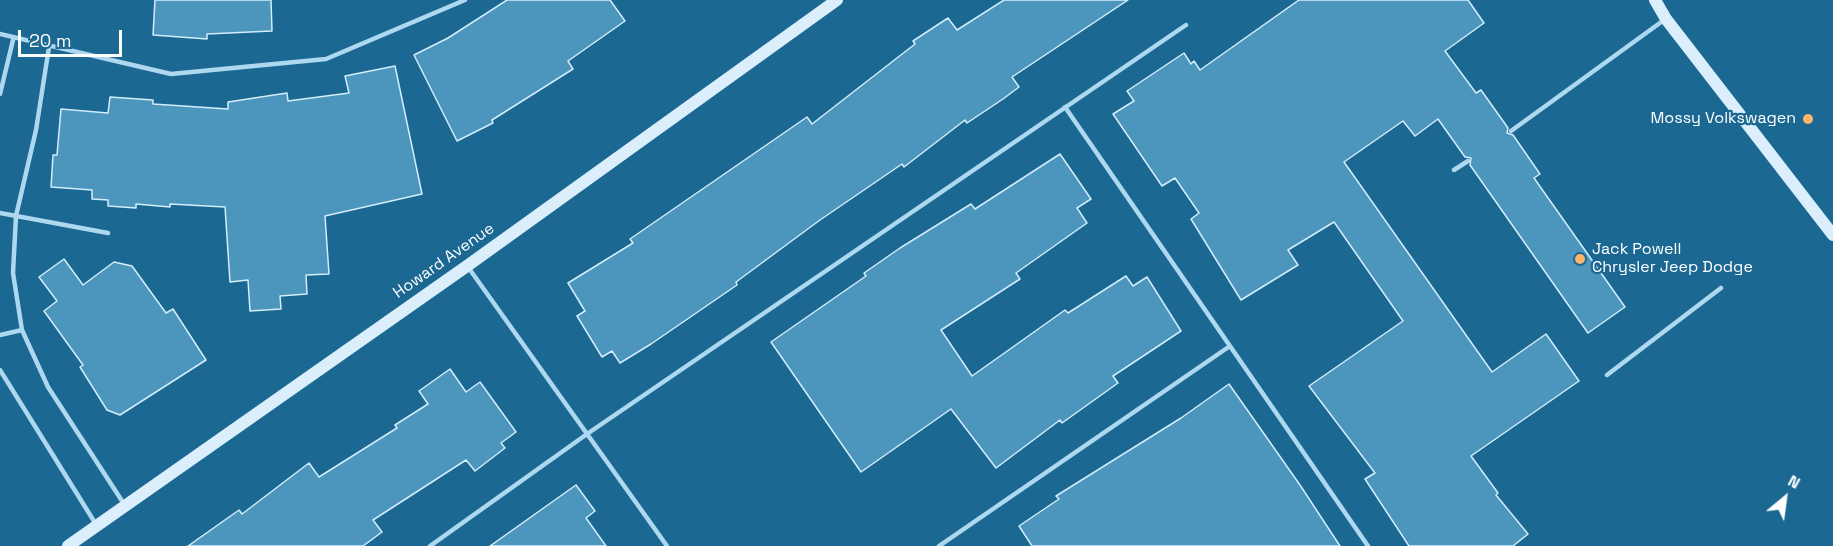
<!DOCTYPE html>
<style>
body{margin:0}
#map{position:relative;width:1833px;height:546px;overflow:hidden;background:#1b6893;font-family:"Space Grotesk",sans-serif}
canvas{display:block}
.north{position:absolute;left:1755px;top:468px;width:60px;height:60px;-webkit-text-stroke:4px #1b6893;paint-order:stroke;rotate:29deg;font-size:16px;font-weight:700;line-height:24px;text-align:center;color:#fff}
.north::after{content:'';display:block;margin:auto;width:21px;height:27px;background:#fff;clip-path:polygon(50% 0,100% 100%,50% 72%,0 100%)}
.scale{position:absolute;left:18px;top:30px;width:104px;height:27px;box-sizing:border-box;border:3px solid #fff;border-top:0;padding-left:8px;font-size:18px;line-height:21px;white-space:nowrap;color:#fff;-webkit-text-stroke:4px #1b6893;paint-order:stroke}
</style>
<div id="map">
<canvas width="1833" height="546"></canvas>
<div class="north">N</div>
<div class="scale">20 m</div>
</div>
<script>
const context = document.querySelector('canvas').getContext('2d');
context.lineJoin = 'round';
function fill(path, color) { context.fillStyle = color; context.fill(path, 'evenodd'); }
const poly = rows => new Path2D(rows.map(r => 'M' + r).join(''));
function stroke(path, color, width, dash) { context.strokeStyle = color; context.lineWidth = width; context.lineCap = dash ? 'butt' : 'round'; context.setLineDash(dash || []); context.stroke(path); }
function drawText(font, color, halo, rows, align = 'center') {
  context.font = font + ' "Space Grotesk",sans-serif'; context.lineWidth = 4.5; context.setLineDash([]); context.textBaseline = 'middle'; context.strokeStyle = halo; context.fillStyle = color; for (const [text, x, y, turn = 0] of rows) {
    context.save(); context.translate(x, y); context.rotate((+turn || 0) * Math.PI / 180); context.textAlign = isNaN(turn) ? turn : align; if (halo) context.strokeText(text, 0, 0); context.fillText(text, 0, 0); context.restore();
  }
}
const building = poly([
 [155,0,271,0,272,31,207,34,207,39,153,35,155,0],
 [507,0,610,0,625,21,568,61,573,69,492,120,493,123,457,141,414,55,448,38,507,0],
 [1004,0,1128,0,1012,77,1019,87,1003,99,967,123,965,120,904,167,902,164,820,220,736,282,737,285,651,344,620,363,612,351,602,357,577,316,585,311,568,283,633,243,630,239,807,117,812,124,915,44,913,41,948,18,957,30,1004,0],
 [1299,0,1468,0,1484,23,1445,51,1476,93,1481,90,1508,128,1507,133,1513,135,1540,174,1534,178,1625,307,1588,333,1470,165,1471,158,1465,157,1438,119,1415,136,1403,121,1344,162,1492,372,1546,334,1579,381,1471,456,1498,493,1496,495,1528,534,1513,546,1409,546,1365,479,1375,473,1309,386,1403,321,1334,222,1288,250,1298,265,1241,300,1191,219,1199,213,1175,178,1162,186,1113,114,1134,101,1127,91,1184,53,1191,64,1194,61,1200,70,1299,0],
 [395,66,422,194,325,216,329,274,306,275,307,294,280,296,281,309,250,311,248,280,230,282,225,207,170,204,170,207,136,204,136,208,108,206,108,200,92,199,92,190,51,187,53,155,57,155,61,109,108,113,110,97,153,100,153,104,228,109,228,102,287,93,288,101,349,93,345,76,395,66],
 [1060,154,1091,199,1077,208,1087,223,1016,273,1020,279,941,330,972,376,1065,310,1068,313,1126,276,1133,286,1147,277,1181,331,1113,376,1118,383,1062,423,1060,420,996,468,951,409,861,472,771,342,866,276,864,273,900,248,971,204,975,209,1060,154],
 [64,259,83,285,114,262,132,266,166,313,173,309,206,360,120,415,107,410,80,367,83,365,44,311,57,301,39,277,64,259],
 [450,369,466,392,480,382,516,432,501,443,505,448,475,471,466,460,373,520,382,532,363,546,188,546,239,510,242,514,309,463,319,477,397,428,395,425,428,404,419,391,450,369],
 [1229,384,1300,485,1340,546,1032,546,1019,526,1059,499,1056,496,1181,418,1229,384],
 [576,485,595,511,586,518,606,546,490,546,576,485]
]);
fill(building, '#4c95bd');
stroke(building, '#d3edfb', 1.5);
stroke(poly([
 [0,34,171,74,326,59,465,0],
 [49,47,36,130,16,216,13,273,22,330,48,387,124,504],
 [0,94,13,40],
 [1065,107,1368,546],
 [1511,131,1664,20],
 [1454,170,1468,161],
 [0,213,108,233],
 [468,267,667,546],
 [0,335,22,330],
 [0,370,97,526],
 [1607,375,1721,288],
 [430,546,587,434,1186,25],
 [939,546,1230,346]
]), '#add8ef', 4.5);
stroke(poly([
 [1655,0,1666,19,1833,235],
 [68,546,467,266,837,0]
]), '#daeffb', 12);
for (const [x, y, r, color] of [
 [1808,119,6,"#ffb66a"],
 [1580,259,6,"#ffb66a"]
]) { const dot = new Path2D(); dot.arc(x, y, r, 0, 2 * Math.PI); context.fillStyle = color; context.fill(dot); stroke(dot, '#1b6893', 2); }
drawText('16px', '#fff', '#1b6893', [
 ["Mossy Volkswagen",1796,119],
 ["Jack Powell",1592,250,"left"],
 ["Chrysler Jeep Dodge",1592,268,"left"]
], 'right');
drawText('16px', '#fff', '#1b6893', [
 ["Howard Avenue",444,261,-35]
]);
</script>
